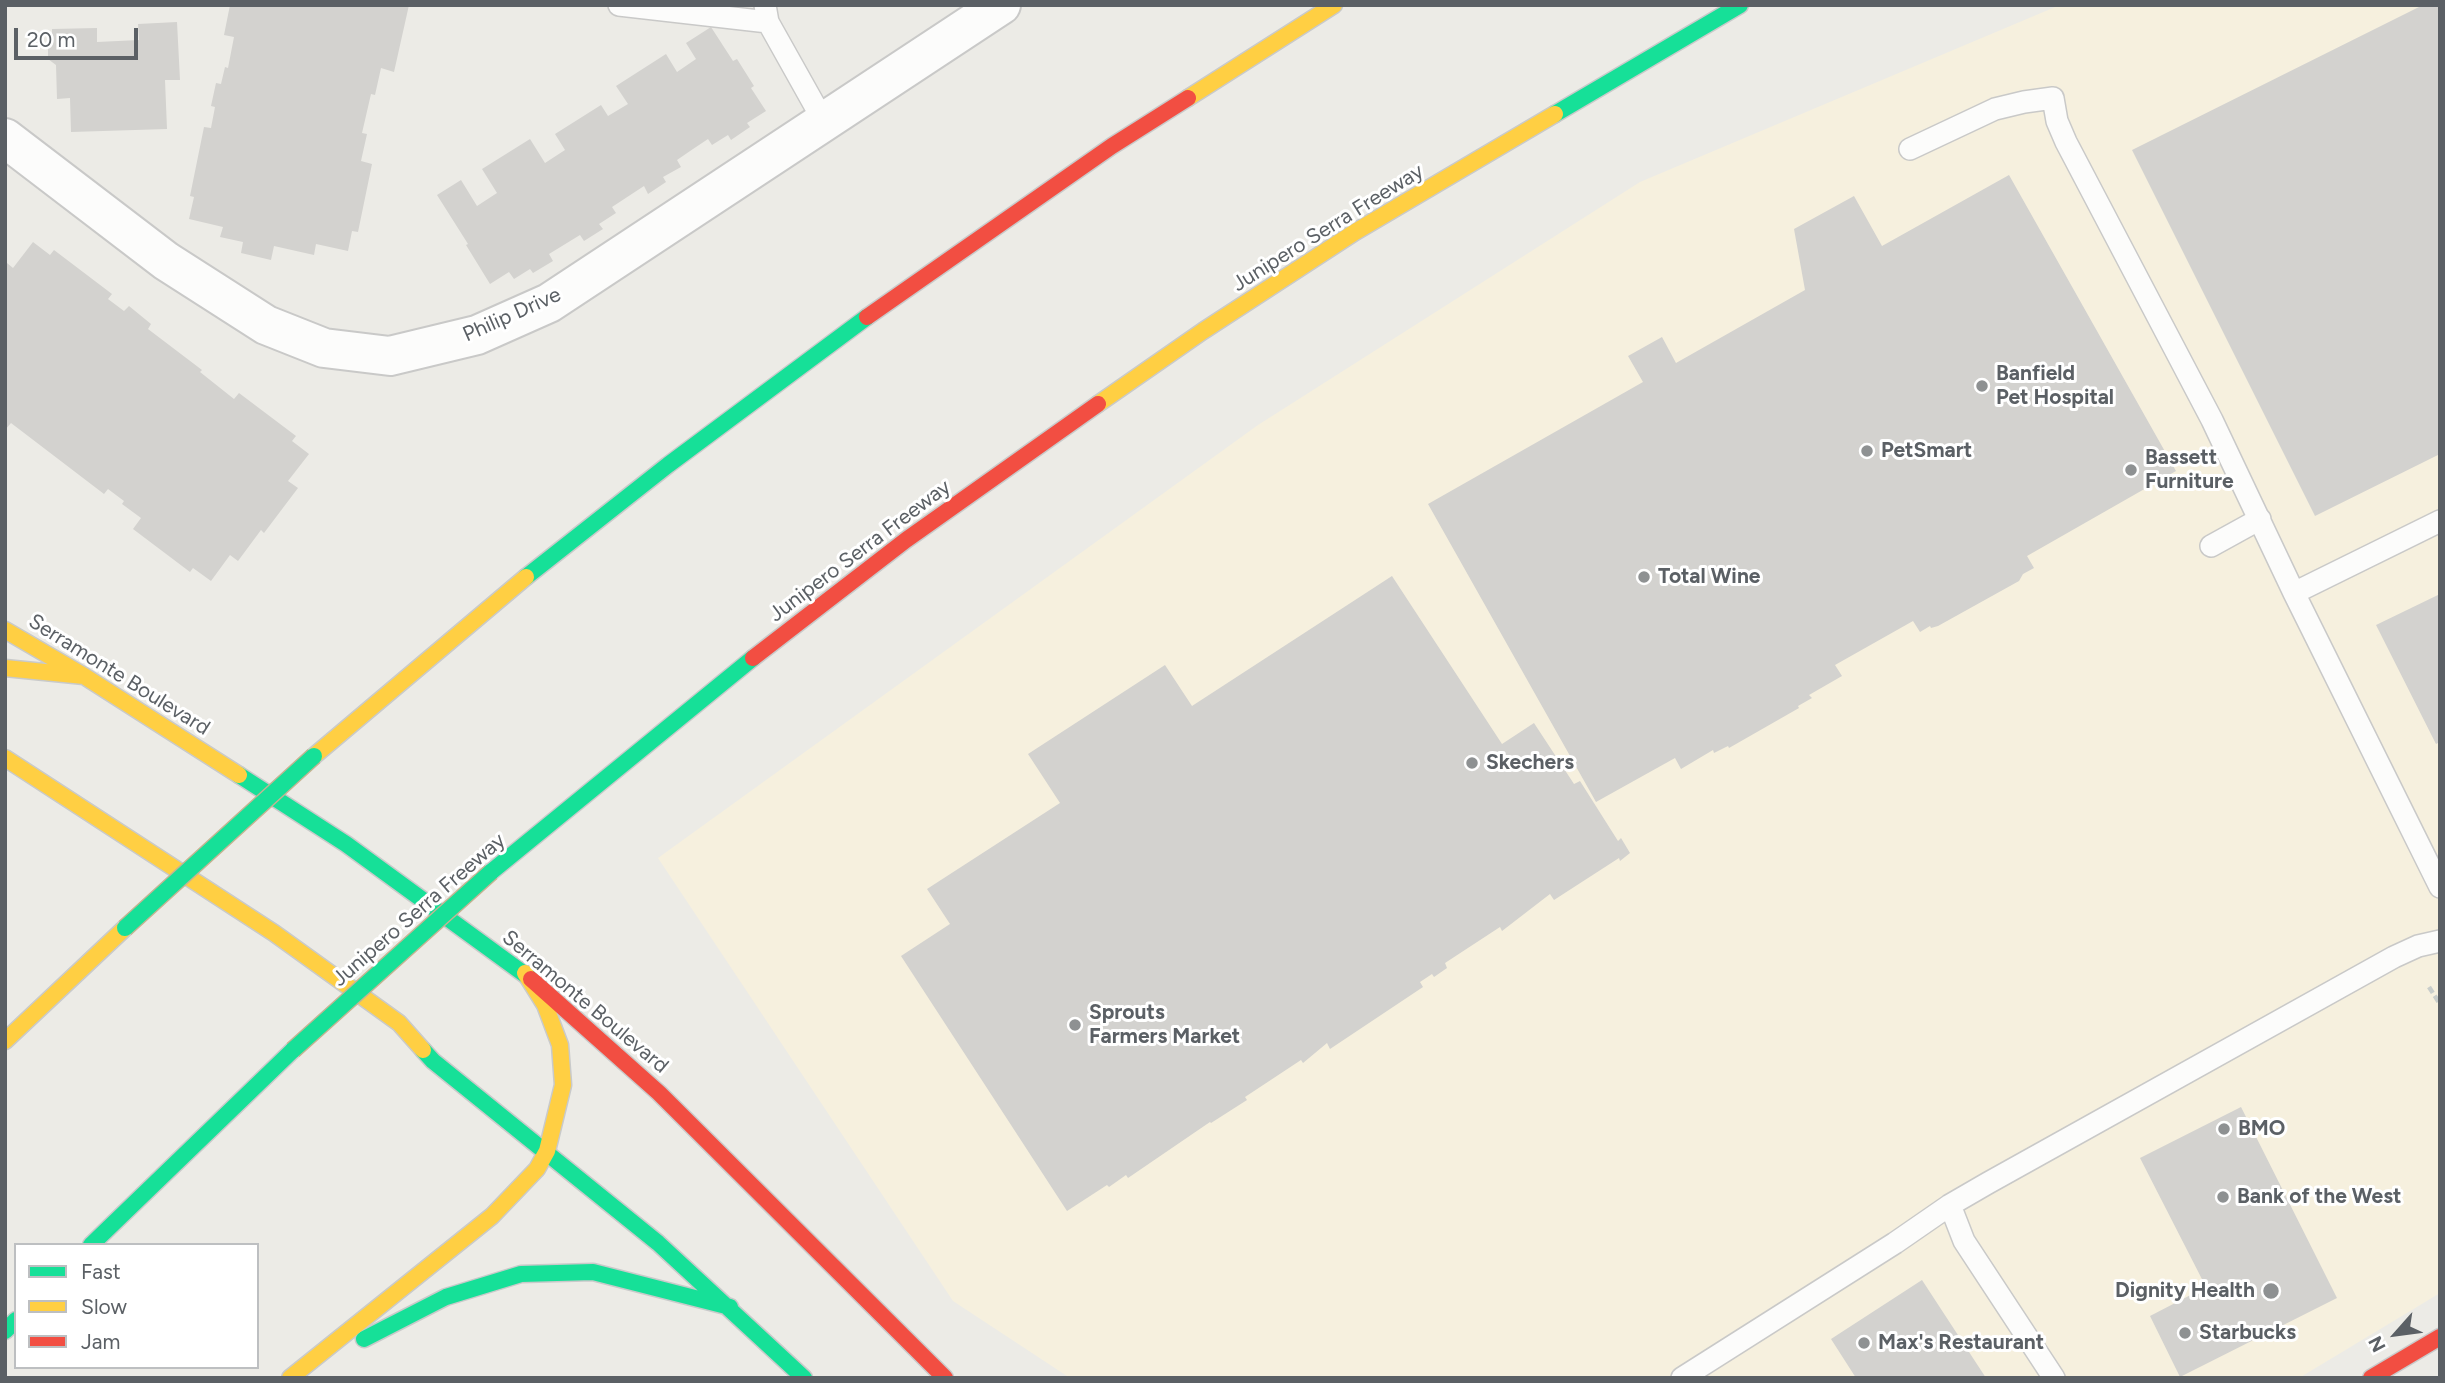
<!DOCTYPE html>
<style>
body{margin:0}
#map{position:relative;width:2445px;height:1383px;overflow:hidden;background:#ecebe6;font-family:Figtree,sans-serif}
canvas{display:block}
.frame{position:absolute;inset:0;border:7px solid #5b6065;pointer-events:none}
.legend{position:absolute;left:14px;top:1243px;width:245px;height:126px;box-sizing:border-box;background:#fff;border:2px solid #bdbfc1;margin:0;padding:9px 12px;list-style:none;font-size:21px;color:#5b6065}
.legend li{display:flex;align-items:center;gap:14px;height:35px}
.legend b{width:35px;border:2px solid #bdbfc1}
.north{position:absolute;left:2361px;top:1299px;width:70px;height:70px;-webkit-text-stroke:5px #fff;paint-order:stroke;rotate:242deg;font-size:19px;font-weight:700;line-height:28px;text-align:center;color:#5b6065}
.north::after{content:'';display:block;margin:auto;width:24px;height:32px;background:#5b6065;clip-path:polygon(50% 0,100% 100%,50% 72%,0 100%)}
.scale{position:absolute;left:14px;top:28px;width:124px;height:32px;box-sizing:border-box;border:4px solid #5b6065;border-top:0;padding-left:9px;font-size:21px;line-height:24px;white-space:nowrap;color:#5b6065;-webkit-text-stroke:5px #fff;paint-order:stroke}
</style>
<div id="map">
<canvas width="2445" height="1383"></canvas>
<div class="frame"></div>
<ul class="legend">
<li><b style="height:9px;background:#16e098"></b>Fast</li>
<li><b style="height:9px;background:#ffcf43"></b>Slow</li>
<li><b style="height:9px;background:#f24e42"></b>Jam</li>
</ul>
<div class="north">N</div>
<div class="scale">20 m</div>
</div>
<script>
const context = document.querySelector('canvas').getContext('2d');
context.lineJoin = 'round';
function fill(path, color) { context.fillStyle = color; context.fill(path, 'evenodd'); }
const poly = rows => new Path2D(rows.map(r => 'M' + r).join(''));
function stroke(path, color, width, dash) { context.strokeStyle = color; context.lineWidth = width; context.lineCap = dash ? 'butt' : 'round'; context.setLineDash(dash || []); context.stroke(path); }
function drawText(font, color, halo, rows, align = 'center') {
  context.font = font + ' Figtree,sans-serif'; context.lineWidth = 6; context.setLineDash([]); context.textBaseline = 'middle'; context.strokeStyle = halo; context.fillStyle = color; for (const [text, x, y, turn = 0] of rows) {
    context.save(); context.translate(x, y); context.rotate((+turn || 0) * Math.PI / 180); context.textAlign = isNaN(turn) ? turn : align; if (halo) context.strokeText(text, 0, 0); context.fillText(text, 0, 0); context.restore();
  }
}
fill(poly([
 [2060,5,2440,5,2440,1293,2299,1378,1070,1378,953,1301,658,858,1258,425,1640,182]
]), '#f6f0de');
fill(poly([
 [230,5,409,5,394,72,381,68,375,95,371,94,362,133,367,134,361,161,372,164,358,232,352,231,348,251,316,244,314,255,274,246,271,260,241,253,243,242,220,237,223,227,189,219,194,197,190,196,204,127,211,128,215,107,211,106,216,83,221,84,225,67,228,68,234,37,224,35],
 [2423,5,2440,5,2440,454,2315,516,2132,150],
 [177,22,180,80,165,80,167,129,71,132,70,98,57,99,56,65,48,59,48,42,52,42,52,29,97,28,97,42,139,40,138,24],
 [711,27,733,61,737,59,754,86,751,88,766,111,747,123,750,127,731,140,728,135,712,145,708,139,693,149,677,160,681,167,663,177,666,182,648,194,644,186,612,207,616,213,599,224,603,229,584,241,580,235,549,254,553,261,533,273,530,269,514,279,509,272,490,284,466,245,468,244,437,195,461,180,477,206,497,193,482,169,530,139,545,163,565,150,555,134,601,105,608,116,628,104,616,86,666,54,677,72,696,59,686,43],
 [2009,175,2176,471,2027,556,2034,568,2023,574,2019,581,1938,626,1931,628,1930,626,1920,632,1913,621,1835,665,1842,676,1809,695,1812,698,1798,706,1799,708,1729,748,1728,746,1714,753,1713,750,1681,769,1675,758,1596,802,1428,504,1643,382,1628,356,1662,337,1676,363,1805,290,1794,229,1854,196,1882,246],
 [33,242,50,255,54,250,112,294,108,299,124,311,129,306,151,324,148,329,202,370,200,372,234,399,239,393,296,436,292,441,309,454,288,481,298,488,264,533,261,530,238,561,230,555,211,581,193,568,190,572,133,529,141,518,122,504,124,501,108,489,104,494,11,423,5,430,5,264,7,263,13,268],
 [1392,576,1502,744,1534,723,1574,784,1580,781,1618,841,1621,838,1630,853,1620,861,1619,858,1554,900,1550,894,1502,931,1500,927,1445,963,1447,968,1434,977,1432,974,1420,982,1423,987,1330,1049,1327,1043,1303,1063,1301,1060,1245,1097,1247,1100,1211,1123,1210,1122,1128,1178,1126,1175,1109,1187,1107,1185,1067,1211,901,956,950,924,927,889,1060,803,1028,754,1165,665,1192,706],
 [2440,594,2440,742,2436,744,2376,625],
 [2241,1107,2337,1298,2180,1377,2150,1316,2206,1287,2140,1158],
 [1922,1280,1986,1378,1856,1378,1831,1339]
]), '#d3d2cf');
const lane = poly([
 [619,5,768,22],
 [765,5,768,22,824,122],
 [1910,149,1995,109,2024,102,2053,98,2057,121,2066,142,2212,420,2294,593,2440,887],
 [2211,546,2260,519],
 [2294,593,2440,521],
 [1950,1205,1964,1241,2054,1378],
 [1682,1378,1895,1243,1950,1205,1988,1183,2394,957,2418,946,2440,941]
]);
const street = poly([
 [5,138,166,261,266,325,324,348,390,356,477,335,549,303,1001,5]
]);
const fast = poly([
 [1555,114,1740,5],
 [526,577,668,465,867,317],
 [239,775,346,844,531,979],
 [491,872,753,658],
 [423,1050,433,1061,658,1243,804,1378],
 [91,1245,293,1050],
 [5,1331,16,1320],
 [364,1339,446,1297,521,1274,593,1272,730,1307]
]);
const slow = poly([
 [1188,98,1334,5],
 [1098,404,1203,331,1355,232,1555,114],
 [5,630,84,676,239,775],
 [5,668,84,676],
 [314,756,526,577],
 [5,758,274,933,399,1023,423,1050],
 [5,1041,125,928],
 [290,1378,492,1216,537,1169,547,1151,563,1085,560,1045,545,1005,525,973]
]);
const jam = poly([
 [867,317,1112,146,1188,98],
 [753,658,906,540,1098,404],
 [531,979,659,1093,945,1378],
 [2371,1378,2440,1337]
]);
stroke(lane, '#c9c9c8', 24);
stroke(street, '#c9c9c8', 42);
stroke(fast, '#c9caca', 19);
stroke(slow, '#c9caca', 19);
stroke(jam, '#c9caca', 19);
stroke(poly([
 [2429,987,2440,1004]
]), '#c8cdca', 4.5, [7, 3.5]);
stroke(lane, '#fcfcfb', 21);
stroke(street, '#fcfcfb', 38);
stroke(fast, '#16e098', 16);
stroke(slow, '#ffcf43', 16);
stroke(jam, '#f24e42', 16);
const fastBridge = poly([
 [125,928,314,756],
 [293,1050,491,872]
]);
stroke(fastBridge, '#c4b493', 19, []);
stroke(fastBridge, '#16e098', 16);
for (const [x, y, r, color] of [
 [1982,386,7,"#8e9192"],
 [1867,451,7,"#8e9192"],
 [2131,470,7,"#8e9192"],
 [1644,577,7,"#8e9192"],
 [1472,763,7,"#8e9192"],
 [1075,1025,7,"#8e9192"],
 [2224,1129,7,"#8e9192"],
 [2223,1197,7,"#8e9192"],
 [2271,1291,9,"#8e9192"],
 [2185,1333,7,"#8e9192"],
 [1864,1343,7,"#8e9192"]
]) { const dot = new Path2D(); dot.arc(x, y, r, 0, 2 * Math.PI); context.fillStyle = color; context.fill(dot); stroke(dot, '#fff', 2.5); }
drawText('21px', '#5b6065', '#fff', [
 ["Junipero Serra Freeway",1328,228,-32],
 ["Philip Drive",512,315,-24],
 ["Junipero Serra Freeway",860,551,-37],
 ["Serramonte Boulevard",119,675,32],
 ["Junipero Serra Freeway",419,910,-41],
 ["Serramonte Boulevard",585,1002,40]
]);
drawText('bold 21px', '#5b6065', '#fff', [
 ["Banfield",1996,374],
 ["Pet Hospital",1996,398],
 ["PetSmart",1881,451],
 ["Bassett",2145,458],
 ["Furniture",2145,482],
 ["Total Wine",1658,577],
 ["Skechers",1486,763],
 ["Sprouts",1089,1013],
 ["Farmers Market",1089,1037],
 ["BMO",2238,1129],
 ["Bank of the West",2237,1197],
 ["Dignity Health",2255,1291,"right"],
 ["Starbucks",2199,1333],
 ["Max's Restaurant",1878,1343]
], 'left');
</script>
